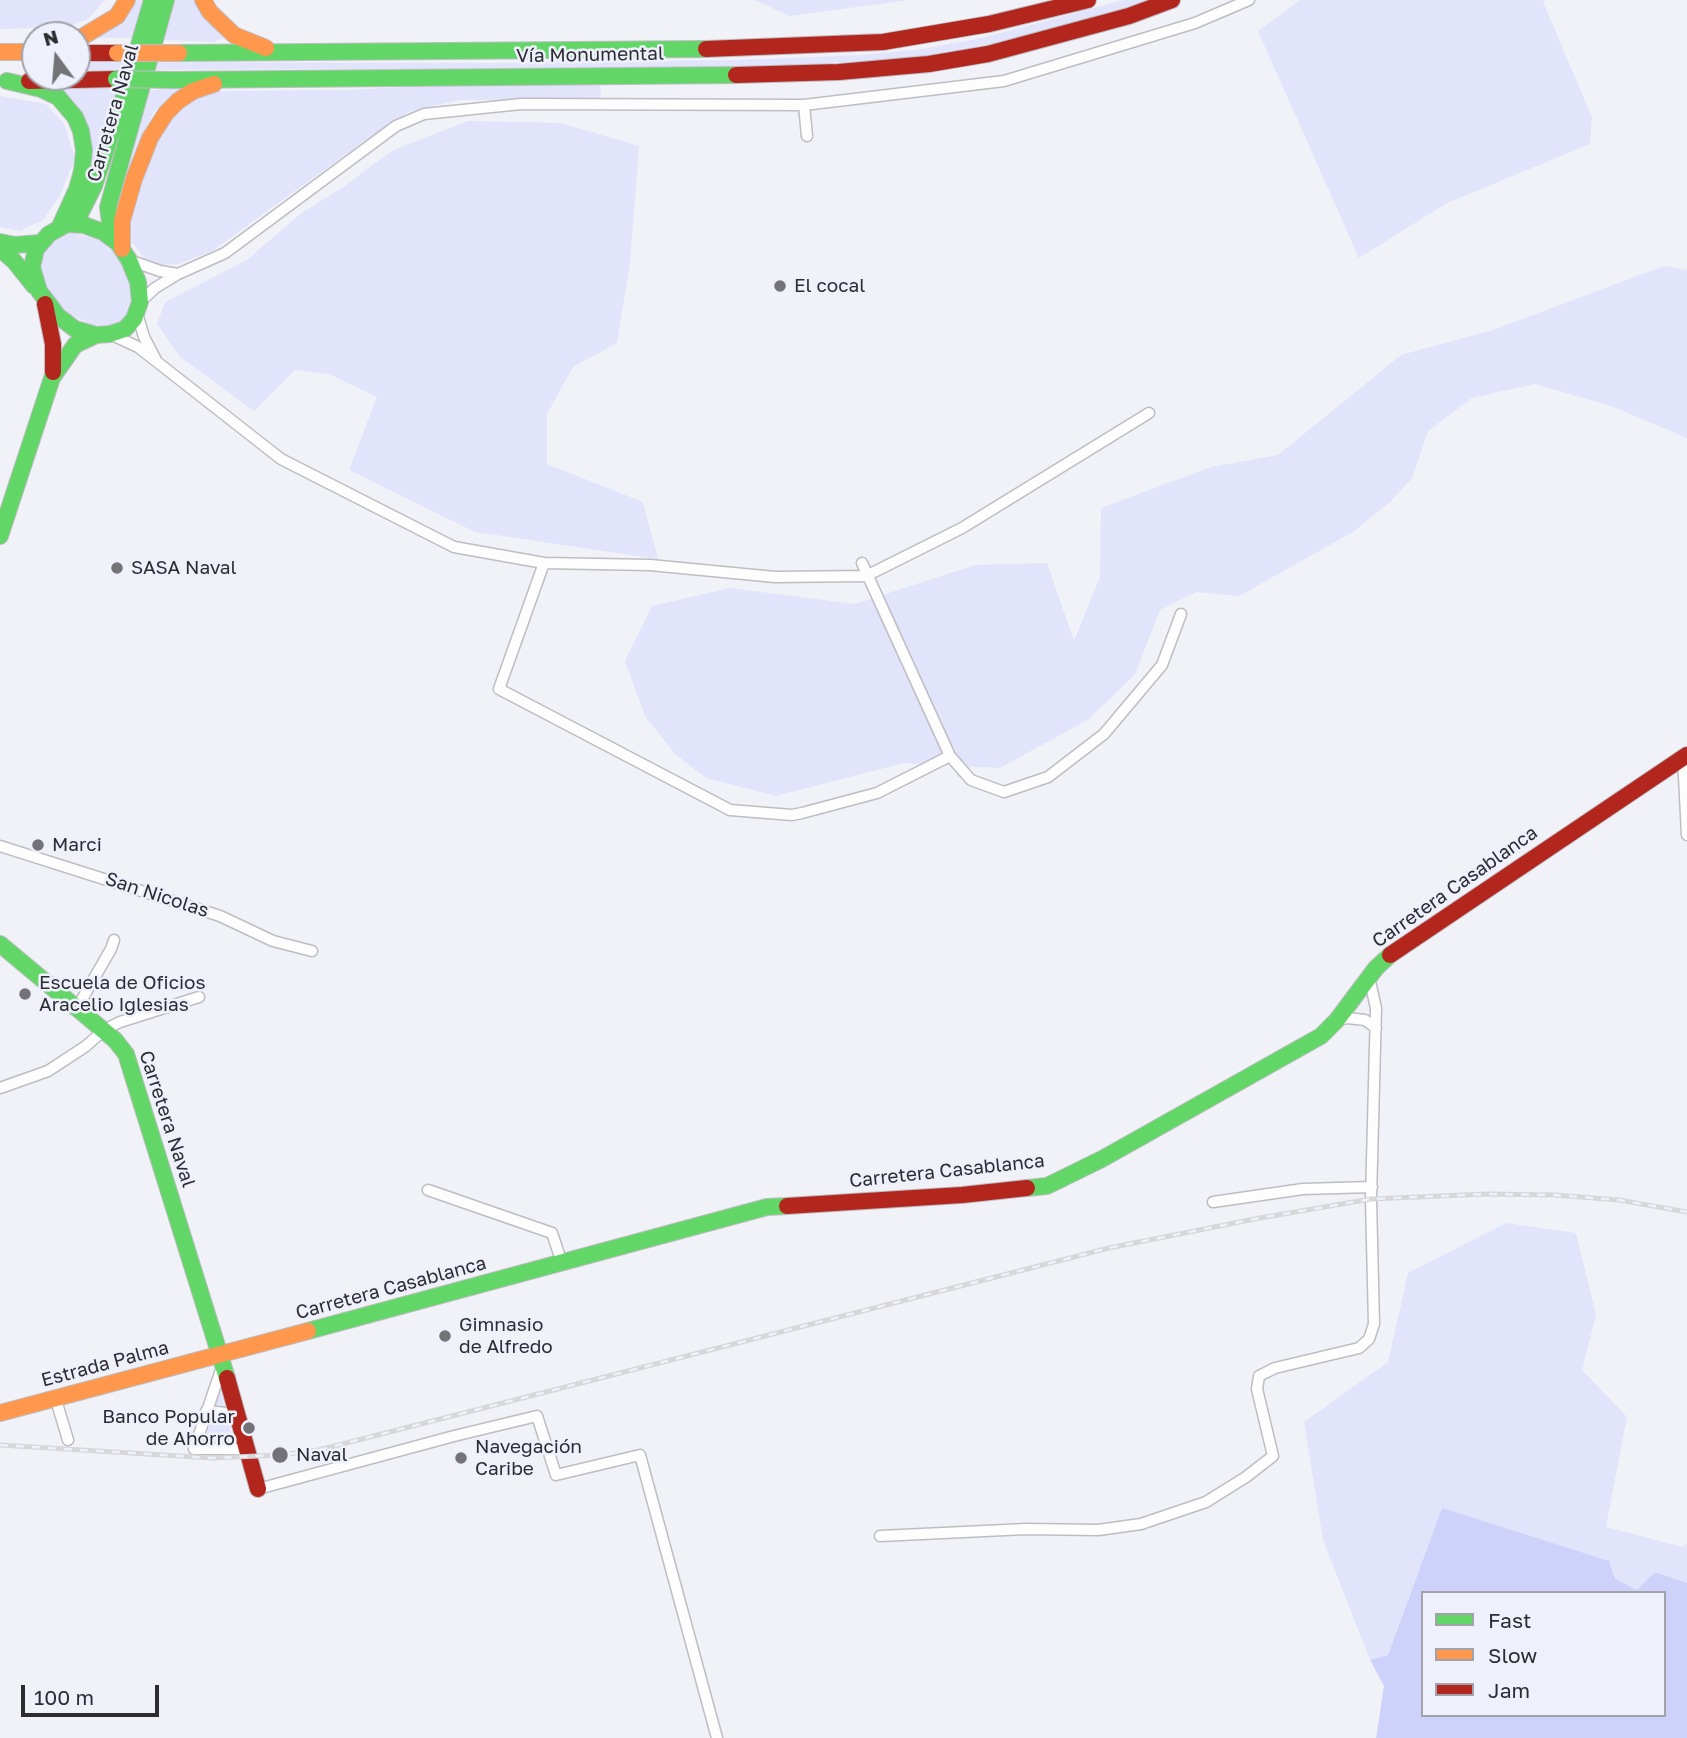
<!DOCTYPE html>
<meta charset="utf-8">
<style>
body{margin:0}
#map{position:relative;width:1687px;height:1738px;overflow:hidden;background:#f1f2f8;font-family:"Golos Text",sans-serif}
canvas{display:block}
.legend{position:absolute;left:1421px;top:1591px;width:245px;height:126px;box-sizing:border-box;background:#eef0fb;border:2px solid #a1a2aa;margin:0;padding:9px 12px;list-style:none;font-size:21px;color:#2d2d31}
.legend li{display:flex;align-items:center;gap:14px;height:35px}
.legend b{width:35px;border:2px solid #a1a2aa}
.north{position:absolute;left:21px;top:21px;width:70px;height:70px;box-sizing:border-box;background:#eef0fb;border:2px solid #a1a2aa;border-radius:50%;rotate:344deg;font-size:19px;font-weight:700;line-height:28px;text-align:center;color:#2d2d31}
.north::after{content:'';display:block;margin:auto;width:24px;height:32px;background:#727277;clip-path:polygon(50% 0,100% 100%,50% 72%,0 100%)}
.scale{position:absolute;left:21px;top:1685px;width:138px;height:32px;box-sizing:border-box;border:4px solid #2d2d31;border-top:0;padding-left:9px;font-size:21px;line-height:24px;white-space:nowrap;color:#2d2d31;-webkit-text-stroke:5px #eef0fb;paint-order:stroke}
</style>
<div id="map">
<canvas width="1687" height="1738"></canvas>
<ul class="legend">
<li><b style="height:9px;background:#63d668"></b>Fast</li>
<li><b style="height:9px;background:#ff974d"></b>Slow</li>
<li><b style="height:9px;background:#b3261e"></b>Jam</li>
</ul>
<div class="north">N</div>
<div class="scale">100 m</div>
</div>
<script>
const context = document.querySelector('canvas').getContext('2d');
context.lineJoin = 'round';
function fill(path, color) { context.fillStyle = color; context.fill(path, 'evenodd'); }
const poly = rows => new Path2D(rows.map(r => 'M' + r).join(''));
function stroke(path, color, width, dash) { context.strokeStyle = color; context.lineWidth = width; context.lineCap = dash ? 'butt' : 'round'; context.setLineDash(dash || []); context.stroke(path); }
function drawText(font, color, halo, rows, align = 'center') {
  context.font = font + ' "Golos Text",sans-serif'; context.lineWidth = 5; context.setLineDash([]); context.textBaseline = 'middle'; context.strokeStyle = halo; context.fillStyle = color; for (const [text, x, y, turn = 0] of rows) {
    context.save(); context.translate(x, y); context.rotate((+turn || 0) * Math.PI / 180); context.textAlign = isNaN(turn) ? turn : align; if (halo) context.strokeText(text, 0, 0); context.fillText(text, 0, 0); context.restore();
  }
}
fill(poly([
 [0,0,105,0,88,19,68,27,0,29],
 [136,0,147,0,135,38,93,38],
 [174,0,199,0,228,37,213,42,164,40],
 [754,0,909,0,790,16],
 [1124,0,1153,0,987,46,927,57,743,68,77,70,77,62,501,63,738,60,863,55,922,49,982,38],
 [1300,0,1545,0,1543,2,1592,117,1590,144,1447,203,1359,258,1258,31],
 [600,83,601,99,460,100,410,111,367,139,212,251,179,264,160,265,145,260,132,242,131,223,157,132,190,98,217,91,347,90,442,85],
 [192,85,168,98,154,112,144,131,116,199,147,91],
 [120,88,88,187,88,149,53,89],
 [0,96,46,104,64,124,75,158,60,195,43,220,20,231,0,227],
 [468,121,561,123,639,146,630,263,617,343,573,367,547,414,547,464,643,502,658,559,475,532,349,470,377,397,329,374,295,370,254,411,180,357,157,324,165,302,247,260,300,214,343,187,393,150],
 [70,232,102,241,113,250,123,264,131,280,133,306,127,316,118,323,108,326,92,325,70,314,54,299,46,285,41,269,41,256,46,247,61,234],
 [1664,266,1687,270,1687,438,1611,406,1535,384,1472,398,1428,431,1412,478,1392,500,1353,532,1239,596,1196,592,1160,610,1135,674,1089,719,1000,768,904,763,776,796,706,778,675,754,645,716,625,661,652,606,730,588,855,604,975,565,1047,563,1074,641,1100,577,1101,508,1211,467,1278,455,1401,355,1493,330],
 [1506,1223,1576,1233,1596,1315,1582,1370,1627,1417,1606,1527,1683,1547,1687,1543,1687,1583,1655,1572,1637,1590,1615,1579,1442,1508,1388,1655,1370,1660,1323,1540,1304,1422,1388,1362,1408,1273],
 [219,1385,234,1445,201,1444]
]), '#e1e4fa');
fill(poly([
 [1442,1508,1609,1561,1615,1579,1637,1590,1655,1572,1687,1583,1687,1738,1376,1738,1384,1686,1370,1660,1388,1655],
 [1423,1593,1664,1593,1664,1715,1423,1715]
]), '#ced2fa');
const street = poly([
 [804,105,807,136],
 [129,260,160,271,178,274],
 [140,302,155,288,178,274,225,253,396,126,424,114,521,104,804,105,1004,81,1195,23,1249,0],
 [137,313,144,337,155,358],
 [110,334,138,347,281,459,454,547,544,563,650,565,775,577,866,576,962,528,1149,413],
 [544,563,499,689,730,810,792,815,802,813,877,793,950,756],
 [862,563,950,756,971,780,1004,792,1048,777,1104,734,1162,665,1181,614],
 [1683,757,1687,835],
 [0,846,220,916,273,941,312,951],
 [77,1008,111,949,114,940],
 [1337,1020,1347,1018,1365,1020,1376,1028],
 [0,1088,48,1071,86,1046,104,1030,120,1022,199,997],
 [428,1190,552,1233,562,1263],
 [1213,1202,1303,1189,1372,1187],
 [223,1364,194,1449,245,1449],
 [56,1400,68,1440],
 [206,1411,236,1414],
 [258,1489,454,1436,537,1416,556,1475,640,1455,717,1738],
 [880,1536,1026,1529,1098,1530,1141,1524,1206,1502,1246,1477,1273,1456,1257,1389,1259,1376,1275,1368,1359,1348,1369,1339,1374,1324,1371,1199,1376,1008,1369,977]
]);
const fast = poly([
 [179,53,706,49],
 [171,80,736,75],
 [7,81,41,89,58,97,75,117,81,131,84,150,82,171,77,189,60,226],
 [67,224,84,225,103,232,118,243,129,260,138,282,140,302,134,319,125,329,110,334,96,335,75,329,58,316,39,291,32,267,36,249,49,234,67,224],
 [67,224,80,214,94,186,125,93,152,0],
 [112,238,108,207,166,0],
 [0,242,15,245,39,243],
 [0,249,14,261,34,286],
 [0,536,52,378,75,345,96,335],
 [0,944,115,1040,126,1054,227,1378],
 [1027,1188,1047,1186,1102,1159,1321,1036,1337,1020,1376,968,1390,955],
 [308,1331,767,1207,787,1206]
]);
const slow = poly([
 [203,0,210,12,234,35,266,48],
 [77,40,117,16,127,0],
 [0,52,35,52],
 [122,249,122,221,134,179,150,138,166,113,178,101,193,91,214,84],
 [0,1413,308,1331]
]);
const jam = poly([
 [706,49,883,42,989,24,1088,0],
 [77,53,117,53],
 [736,75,839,72,929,64,988,54,1129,16,1172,0],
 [29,81,116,79],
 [45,304,53,344,53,372],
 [1390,955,1687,755],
 [787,1206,962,1195,1027,1188],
 [227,1378,258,1489]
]);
stroke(street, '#bdbdc2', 13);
stroke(fast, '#bdbdc2', 18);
stroke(slow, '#bdbdc2', 18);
stroke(jam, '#bdbdc2', 18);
stroke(street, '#fdfdfe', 10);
stroke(fast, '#63d668', 16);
stroke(slow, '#ff974d', 16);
stroke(jam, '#b3261e', 16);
const rail = poly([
 [0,1445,212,1458,280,1455,319,1450,1109,1248,1260,1218,1371,1199,1487,1194,1555,1195,1619,1200,1687,1212]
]);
stroke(rail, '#d7d7d9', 5);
stroke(rail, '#eef0fb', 2.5, [8]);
const fastBridge = poly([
 [116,79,171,80]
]);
const slowBridge = poly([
 [117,53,179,53]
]);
stroke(fastBridge, '#bdbdc2', 18, []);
stroke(slowBridge, '#bdbdc2', 18, []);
stroke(fastBridge, '#63d668', 16);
stroke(slowBridge, '#ff974d', 16);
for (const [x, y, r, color] of [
 [780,286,7,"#727277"],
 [117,568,7,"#727277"],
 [38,845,7,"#727277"],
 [25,994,7,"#727277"],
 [445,1336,7,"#727277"],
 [249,1428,7,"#727277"],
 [280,1455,9,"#727277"],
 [461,1458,7,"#727277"]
]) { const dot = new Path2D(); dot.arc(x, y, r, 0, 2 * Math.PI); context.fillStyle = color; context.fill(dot); stroke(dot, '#eef0fb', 2.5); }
drawText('19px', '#2d2d31', '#eef0fb', [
 ["Vía Monumental",590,55,-1],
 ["Carretera Naval",113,113,-74],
 ["Carretera Casablanca",1455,887,-35],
 ["San Nicolas",157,895,18],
 ["Carretera Naval",167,1119,72],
 ["Carretera Casablanca",947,1171,-6],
 ["Carretera Casablanca",391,1288,-15],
 ["Estrada Palma",105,1364,-15]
]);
drawText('19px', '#2d2d31', '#eef0fb', [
 ["El cocal",794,286],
 ["SASA Naval",131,568],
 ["Marci",52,845],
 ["Escuela de Oficios",39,983],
 ["Aracelio Iglesias",39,1005],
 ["Gimnasio",459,1325],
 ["de Alfredo",459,1347],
 ["Banco Popular",235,1417,"right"],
 ["de Ahorro",235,1439,"right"],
 ["Navegación",475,1447],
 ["Caribe",475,1469],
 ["Naval",296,1455]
], 'left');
</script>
